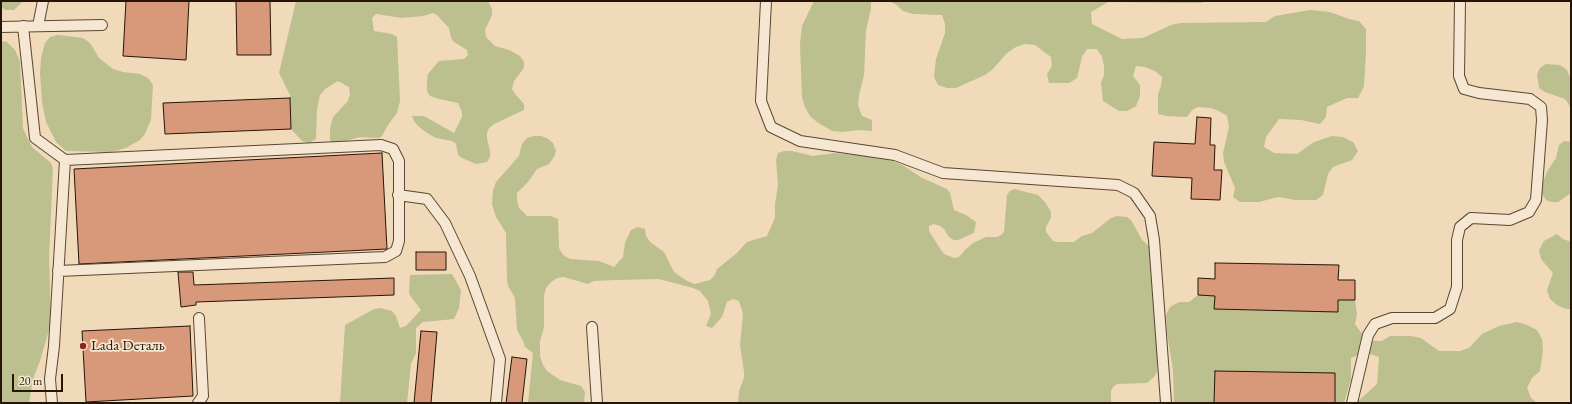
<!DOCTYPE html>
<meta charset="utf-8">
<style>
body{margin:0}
#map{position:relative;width:1572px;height:404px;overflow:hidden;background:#f0dab9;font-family:"EB Garamond",serif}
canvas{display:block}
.frame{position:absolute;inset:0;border:2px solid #271408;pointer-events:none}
.scale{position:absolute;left:12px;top:374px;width:51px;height:18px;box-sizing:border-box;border:2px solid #271408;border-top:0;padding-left:5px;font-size:12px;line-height:14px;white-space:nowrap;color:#271408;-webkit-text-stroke:3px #f5e7d2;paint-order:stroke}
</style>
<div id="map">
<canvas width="1572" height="404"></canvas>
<div class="frame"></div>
<div class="scale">20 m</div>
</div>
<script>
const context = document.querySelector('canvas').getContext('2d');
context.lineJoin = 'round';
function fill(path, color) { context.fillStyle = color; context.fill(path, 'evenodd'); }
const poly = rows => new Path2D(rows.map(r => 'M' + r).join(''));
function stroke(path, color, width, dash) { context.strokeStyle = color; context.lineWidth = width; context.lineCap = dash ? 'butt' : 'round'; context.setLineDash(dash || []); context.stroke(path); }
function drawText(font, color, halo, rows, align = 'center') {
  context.font = font + ' "EB Garamond",serif'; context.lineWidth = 3.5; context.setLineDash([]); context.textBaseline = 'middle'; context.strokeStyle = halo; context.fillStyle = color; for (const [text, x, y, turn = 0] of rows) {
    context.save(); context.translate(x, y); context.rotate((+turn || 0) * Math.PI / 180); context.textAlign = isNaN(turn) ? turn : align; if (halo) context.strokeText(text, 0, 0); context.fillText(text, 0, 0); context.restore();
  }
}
fill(poly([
 [1,1,23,1,14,10,5,10,1,7],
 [296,1,488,1,492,9,492,15,485,30,486,37,495,46,509,50,520,56,524,62,524,68,514,81,512,89,515,94,524,104,524,110,494,124,489,128,487,133,487,139,490,151,490,157,487,162,476,164,462,158,458,155,456,144,452,141,436,138,427,133,418,126,414,121,412,116,424,116,454,133,462,117,462,112,458,103,439,99,430,96,427,91,427,80,428,74,439,61,464,59,468,55,467,50,454,42,451,38,449,28,437,15,433,13,423,16,402,18,376,14,372,18,374,31,392,34,397,37,400,101,397,113,388,125,382,136,379,138,360,137,337,143,333,143,330,140,330,129,333,117,348,101,350,94,349,87,338,81,325,89,320,95,317,109,316,139,309,143,302,141,291,129,290,95,279,73],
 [814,1,871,1,871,9,866,30,864,75,859,95,858,105,862,116,872,120,872,131,858,130,843,132,832,131,817,122,810,116,805,107,802,98,800,44,802,26],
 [889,1,1206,1,1201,3,1108,2,1091,12,1092,24,1122,39,1143,38,1171,25,1181,23,1266,22,1275,16,1310,10,1330,12,1349,19,1359,21,1366,29,1366,53,1364,86,1358,98,1347,98,1327,107,1326,117,1320,124,1301,120,1279,119,1266,137,1264,147,1274,153,1297,154,1314,142,1332,136,1343,137,1353,142,1358,151,1352,160,1333,167,1328,174,1323,195,1316,200,1296,200,1278,197,1259,202,1240,202,1233,197,1235,188,1224,162,1223,153,1229,127,1227,116,1219,111,1211,108,1198,107,1192,110,1187,117,1167,116,1158,114,1158,94,1161,86,1162,77,1155,71,1145,67,1136,66,1133,76,1140,85,1140,96,1136,106,1127,111,1119,111,1103,101,1101,83,1104,75,1104,66,1102,57,1097,49,1087,49,1082,57,1077,78,1069,83,1049,83,1047,74,1052,66,1051,57,1035,45,1025,44,1016,47,1007,53,993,69,985,75,956,88,947,88,938,85,934,77,936,59,945,33,945,24,942,15,913,14,903,11,897,5],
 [58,35,83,38,90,43,99,58,113,69,123,72,140,74,148,78,153,85,151,120,145,134,140,140,126,148,111,152,66,151,56,142,46,122,42,102,40,73,41,58,45,43,50,37],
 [1,41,7,42,15,50,20,62,23,128,26,135,32,147,51,163,53,168,49,257,51,323,40,361,33,379,29,403,1,403],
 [1546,64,1560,65,1567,70,1571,80,1571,108,1565,99,1545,92,1539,88,1537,74,1540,68],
 [534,136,541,136,547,138,553,143,556,151,554,157,549,164,537,169,528,182,517,193,517,200,519,208,527,216,551,216,558,219,559,248,563,255,570,259,599,261,614,267,623,257,625,243,631,230,638,227,645,229,646,236,650,242,664,252,674,272,687,281,695,284,710,280,715,275,717,269,737,253,747,242,767,236,775,218,775,204,778,185,776,160,778,153,784,151,792,151,813,156,835,153,866,156,893,161,904,166,922,178,947,189,950,193,954,210,966,215,976,222,974,233,958,240,953,240,949,237,944,229,940,226,934,224,929,226,929,231,941,250,944,254,954,258,959,257,965,250,973,243,986,237,997,237,1001,235,1004,232,1007,195,1010,191,1014,189,1038,195,1045,202,1051,212,1051,218,1046,227,1046,232,1053,241,1058,242,1074,242,1082,236,1092,233,1111,218,1117,216,1127,217,1131,220,1142,240,1150,247,1157,341,1157,371,1155,376,1147,383,1117,384,1113,387,1111,391,1111,403,738,403,739,391,744,378,744,372,740,345,743,314,739,301,733,299,727,302,722,317,712,328,706,326,711,314,708,301,700,291,693,288,659,279,615,280,594,281,588,284,564,277,557,278,551,282,546,288,544,296,544,327,540,341,540,356,543,365,547,371,560,380,581,386,585,392,584,403,528,403,533,353,525,347,523,341,517,330,515,298,508,286,507,280,506,233,496,217,492,204,493,190,496,182,519,156,522,144,527,138],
 [1564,141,1571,142,1571,193,1558,202,1552,202,1546,200,1542,194,1543,182,1548,170,1556,158,1559,145],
 [1557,234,1563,239,1571,242,1571,309,1566,309,1557,305,1550,299,1547,290,1553,273,1541,259,1539,250,1544,241],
 [452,274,461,290,459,308,454,319,423,322,416,328,416,353,411,364,407,403,340,403,345,325,374,309,380,308,392,311,396,316,400,328,406,326,421,310,409,294,410,275],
 [1198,295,1215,296,1215,309,1337,312,1338,300,1355,300,1357,314,1355,324,1363,335,1371,341,1382,341,1390,336,1411,336,1421,338,1439,351,1460,351,1469,348,1482,334,1499,326,1517,322,1527,325,1537,330,1542,339,1543,350,1540,371,1532,378,1527,388,1531,398,1537,403,1356,403,1377,384,1379,357,1370,354,1360,354,1351,358,1351,379,1344,403,1174,403,1173,370,1167,333,1166,315,1170,307,1179,302,1189,302]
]), '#bcbf8e');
const building = poly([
 [126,1,189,1,186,60,123,56,126,1],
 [236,1,270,1,271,55,237,55,236,1],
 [290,98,291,129,165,134,163,103,290,98],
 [1197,117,1211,118,1210,145,1215,145,1214,170,1222,170,1220,200,1191,199,1192,178,1152,176,1154,142,1195,144,1197,117],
 [382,153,387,249,79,264,74,169,382,153],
 [416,252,446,252,446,270,416,270,416,252],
 [1215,263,1339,265,1338,280,1355,280,1355,300,1338,300,1338,312,1214,309,1215,296,1198,295,1198,278,1215,279,1215,263],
 [178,272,193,272,194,285,394,278,394,295,196,302,196,305,181,307,178,272],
 [190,326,193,396,86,402,82,331,190,326],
 [421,331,437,332,431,403,414,403,421,331],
 [512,357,527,359,522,403,506,403,512,357],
 [1215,371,1335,373,1335,403,1214,403,1215,371]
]);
fill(building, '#d8997b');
stroke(building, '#271408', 1);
const service = poly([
 [766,1,761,101,771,127,800,141,895,155,943,173,1118,185,1134,193,1150,216,1154,240,1166,403],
 [23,26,35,138,65,160,381,145,393,149,399,161,399,241,396,251,385,257,58,271],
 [38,26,43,1],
 [1,27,102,25],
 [398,195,427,199,445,223,470,276,500,359,496,403],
 [592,327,597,403],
 [52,403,50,379,54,346,65,160],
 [198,403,203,396,199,318],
 [1352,403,1368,335,1375,324,1392,318,1435,318,1450,309,1457,287,1457,240,1460,227,1471,218,1510,220,1529,212,1536,200,1542,120,1541,107,1530,99,1479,93,1464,89,1459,76,1460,1]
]);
stroke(service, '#594634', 12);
stroke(service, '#f5e7d2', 10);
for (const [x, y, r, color] of [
 [83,346,4,"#8f2418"]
]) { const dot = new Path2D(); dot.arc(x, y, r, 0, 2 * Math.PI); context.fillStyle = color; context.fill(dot); stroke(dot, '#f5e7d2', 1.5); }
drawText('15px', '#271408', '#f5e7d2', [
 ["Lada Dеталь",91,346]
], 'left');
</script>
